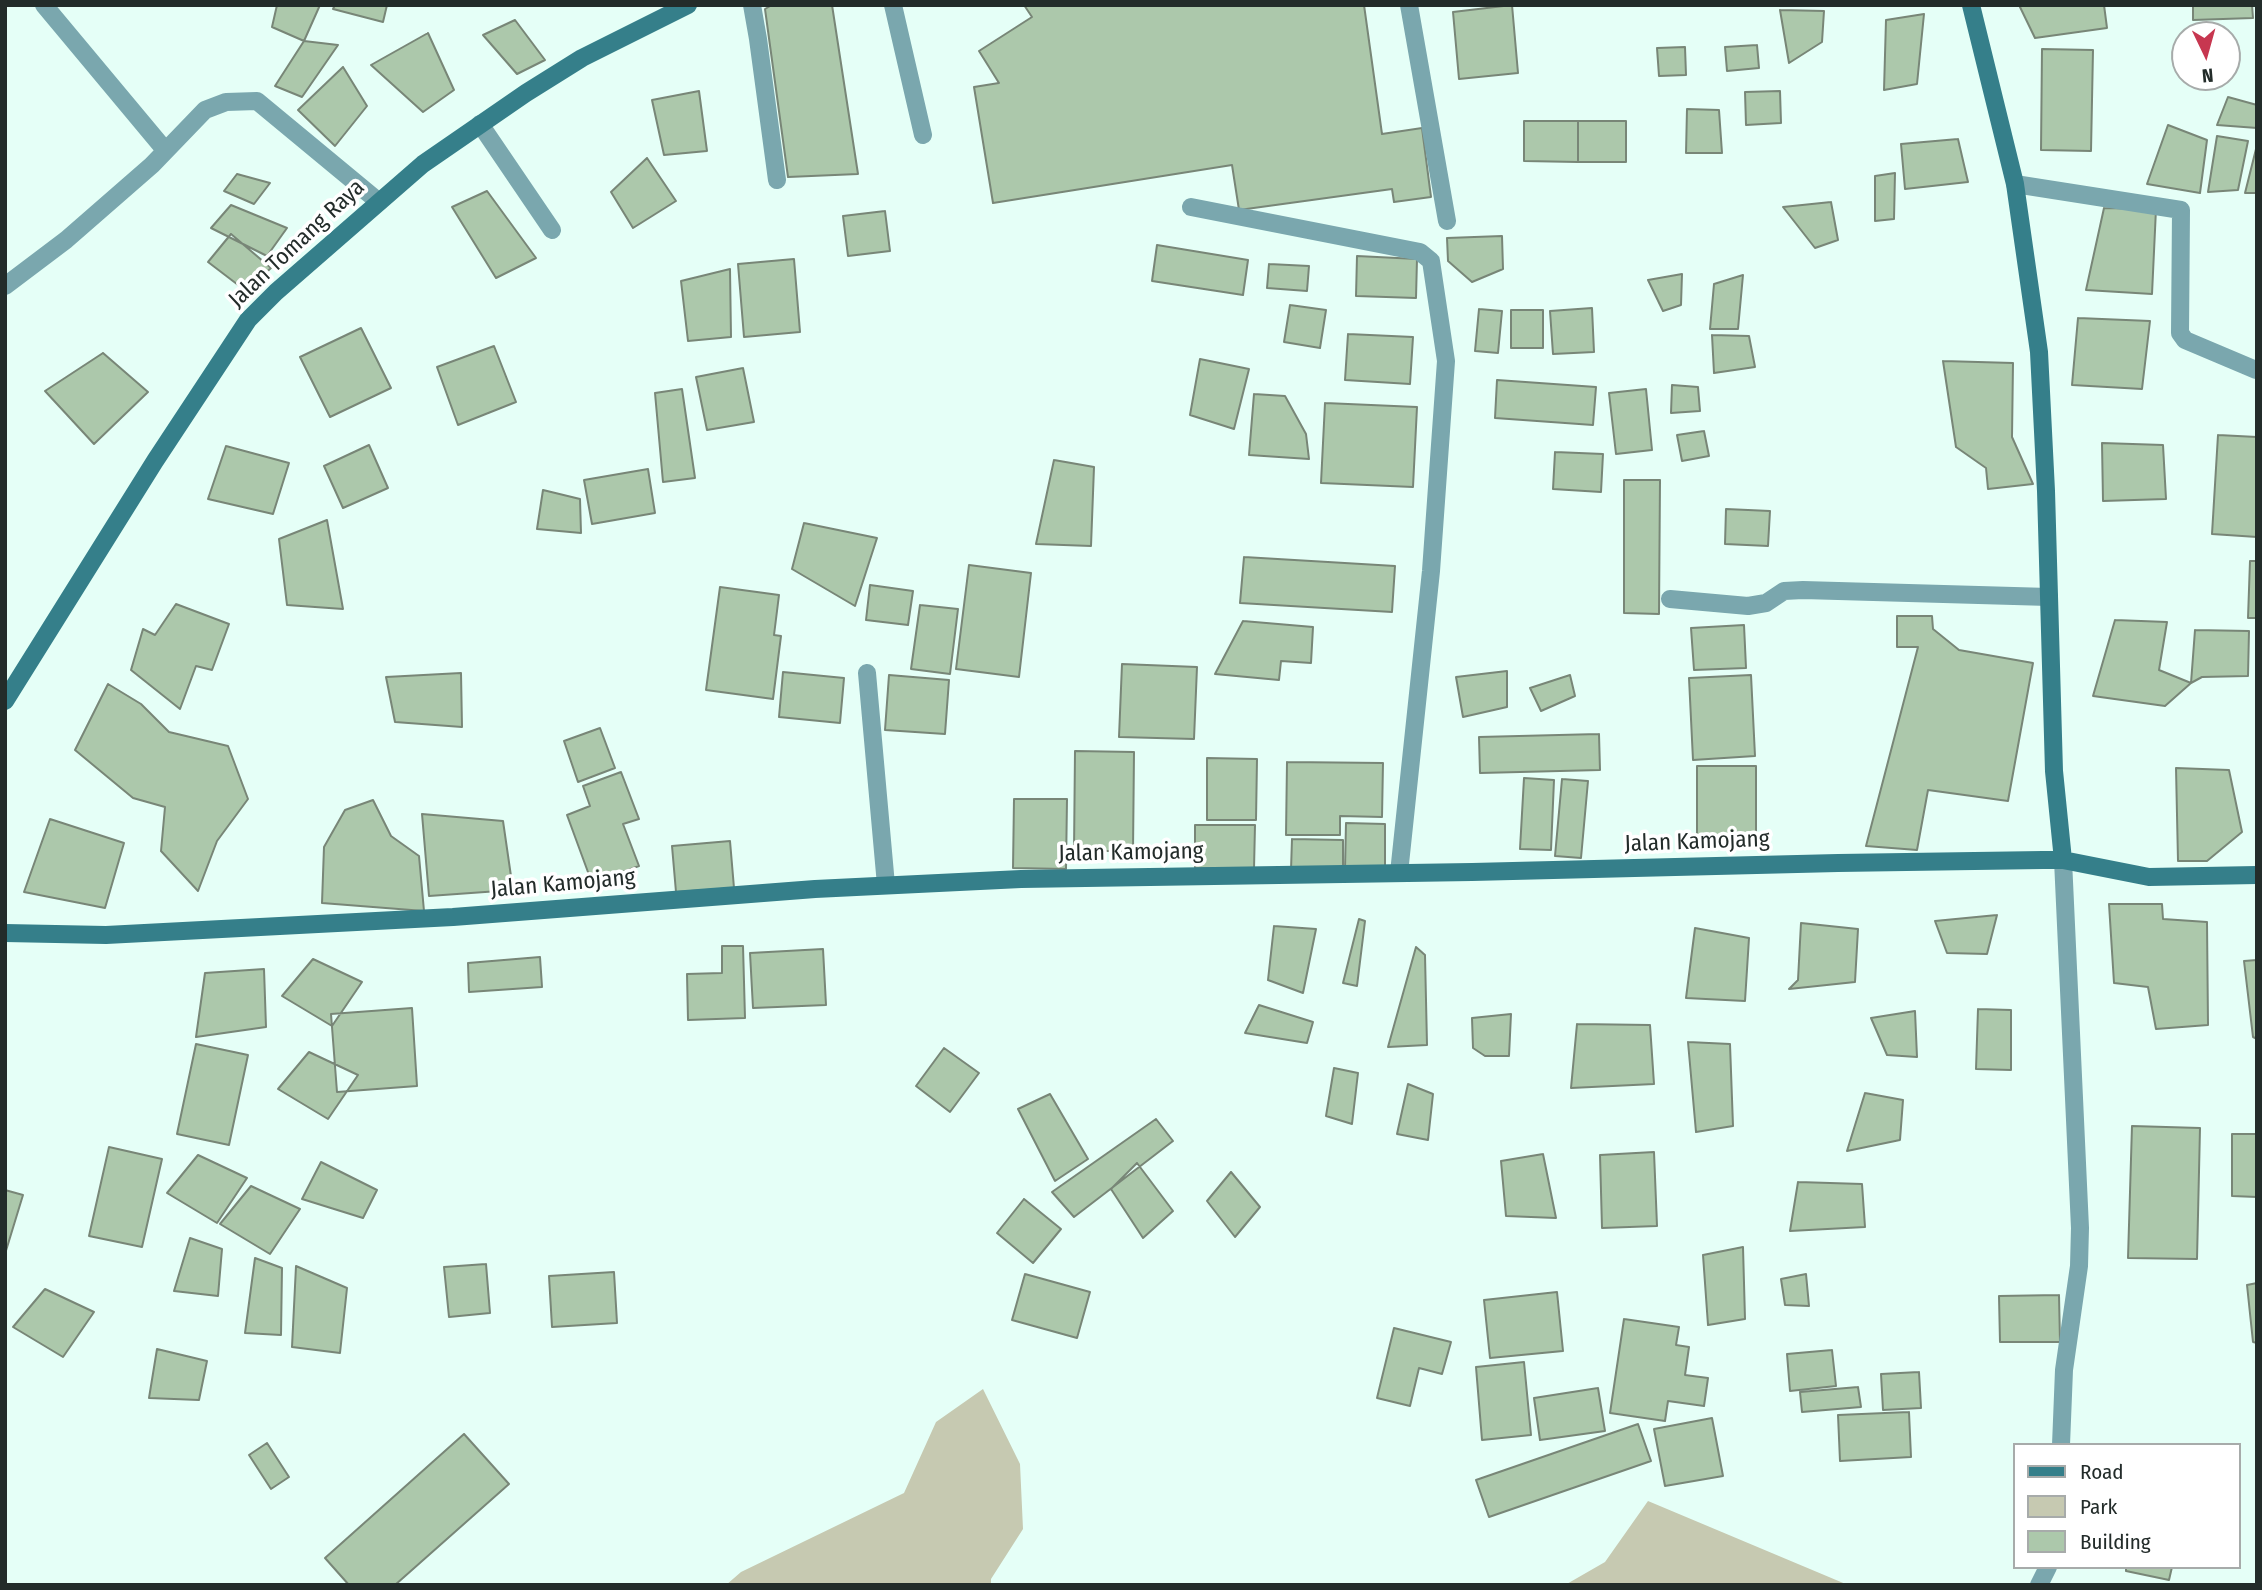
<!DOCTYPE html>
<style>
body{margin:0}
#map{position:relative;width:2262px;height:1590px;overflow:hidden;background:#e5fff7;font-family:"Fira Sans Condensed",sans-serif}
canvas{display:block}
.frame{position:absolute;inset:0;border:7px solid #232c2a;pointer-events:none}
.legend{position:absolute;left:2013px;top:1443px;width:228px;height:126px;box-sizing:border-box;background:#fff;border:2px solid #a7abaa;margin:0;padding:9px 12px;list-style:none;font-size:21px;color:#232c2a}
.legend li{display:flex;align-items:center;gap:14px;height:35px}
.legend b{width:35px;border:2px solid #a7abaa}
.north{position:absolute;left:2171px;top:21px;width:70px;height:70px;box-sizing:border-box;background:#fff;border:2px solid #a7abaa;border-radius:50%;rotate:175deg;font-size:19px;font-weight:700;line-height:28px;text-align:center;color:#232c2a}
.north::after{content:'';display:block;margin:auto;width:24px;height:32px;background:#c73750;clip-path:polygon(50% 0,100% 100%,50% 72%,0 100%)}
</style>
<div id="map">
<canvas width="2262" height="1590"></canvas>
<div class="frame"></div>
<ul class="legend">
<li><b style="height:9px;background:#357f8a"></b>Road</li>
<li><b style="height:19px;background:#c6c9b1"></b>Park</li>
<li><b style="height:19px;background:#acc8ab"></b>Building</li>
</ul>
<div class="north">N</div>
</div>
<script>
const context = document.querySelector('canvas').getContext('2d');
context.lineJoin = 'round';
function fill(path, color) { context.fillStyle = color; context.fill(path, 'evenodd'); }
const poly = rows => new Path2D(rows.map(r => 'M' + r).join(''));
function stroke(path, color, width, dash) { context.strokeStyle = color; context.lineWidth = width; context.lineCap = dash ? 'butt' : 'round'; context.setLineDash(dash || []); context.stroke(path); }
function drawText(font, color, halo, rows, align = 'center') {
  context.font = font + ' "Fira Sans Condensed",sans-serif'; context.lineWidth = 7; context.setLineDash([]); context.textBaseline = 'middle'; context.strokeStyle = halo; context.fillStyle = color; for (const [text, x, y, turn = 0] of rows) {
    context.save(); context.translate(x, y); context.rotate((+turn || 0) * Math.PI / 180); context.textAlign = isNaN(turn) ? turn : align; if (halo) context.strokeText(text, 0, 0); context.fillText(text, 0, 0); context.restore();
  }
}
fill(poly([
 [983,1389,1020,1464,1023,1529,991,1579,991,1585,726,1585,741,1572,904,1493,936,1422],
 [1648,1501,1848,1585,1565,1585,1605,1562]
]), '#c6c9b1');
const building = poly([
 [277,5,320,5,304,41,272,27,277,5],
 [335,5,387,5,383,22,333,9,335,5],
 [772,5,832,5,858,174,788,177,765,9,772,5],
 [1024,5,1364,5,1382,134,1422,128,1431,197,1394,202,1392,189,1239,210,1232,165,993,203,974,87,999,83,979,51,1032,17,1024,5],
 [1512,5,1518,73,1459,79,1453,12,1512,5],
 [2019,5,2104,5,2107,28,2035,38,2019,5],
 [2193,5,2252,5,2253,18,2193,20,2193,5],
 [1780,10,1824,11,1822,42,1789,63,1780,10],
 [1924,14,1917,84,1884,90,1886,20,1924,14],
 [515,20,545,60,517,74,483,35,515,20],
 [428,33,454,90,423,112,371,65,428,33],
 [304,41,338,45,302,97,275,86,304,41],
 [1757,45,1759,68,1727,71,1725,47,1757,45],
 [1685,47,1686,75,1659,76,1657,48,1685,47],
 [2042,49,2093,50,2091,151,2041,150,2042,49],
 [343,67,367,106,335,146,298,110,343,67],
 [699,91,707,151,664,155,652,100,699,91],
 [1780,91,1781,123,1746,125,1745,92,1780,91],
 [2228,97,2257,105,2257,128,2217,125,2228,97],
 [1687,109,1719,110,1722,153,1686,153,1687,109],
 [1524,121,1578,121,1578,162,1524,161,1524,121],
 [1578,121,1626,121,1626,162,1578,162,1578,121],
 [2168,125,2207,140,2200,193,2147,184,2168,125],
 [2217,136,2248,141,2238,190,2208,192,2217,136],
 [1958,139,1968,182,1905,189,1901,144,1958,139],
 [2257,145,2257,193,2245,193,2257,145],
 [647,158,676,201,633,228,611,192,647,158],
 [1895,173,1894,219,1875,221,1875,176,1895,173],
 [237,174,270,183,254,204,224,191,237,174],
 [487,191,536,258,496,278,452,207,487,191],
 [1831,202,1838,240,1815,248,1783,207,1831,202],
 [231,205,287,228,267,256,211,228,231,205],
 [2104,208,2156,209,2152,294,2086,290,2104,208],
 [885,211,890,251,848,256,843,216,885,211],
 [231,234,271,268,246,291,208,262,231,234],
 [1502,236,1503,269,1472,282,1448,261,1447,238,1502,236],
 [1157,245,1248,260,1243,295,1152,281,1157,245],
 [1357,256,1417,259,1416,298,1356,296,1357,256],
 [794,259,800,332,744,337,738,264,794,259],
 [1269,264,1309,266,1307,291,1267,288,1269,264],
 [730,269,731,337,688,341,681,281,730,269],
 [1682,274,1681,305,1663,311,1648,280,1682,274],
 [1743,275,1738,329,1710,329,1714,284,1743,275],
 [1290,305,1326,310,1320,348,1284,342,1290,305],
 [1592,308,1594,352,1553,354,1550,311,1592,308],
 [1479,309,1502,311,1498,353,1475,351,1479,309],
 [1511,310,1543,310,1543,348,1511,348,1511,310],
 [2078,318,2150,321,2142,389,2072,385,2078,318],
 [361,328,391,388,330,417,300,357,361,328],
 [1348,334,1413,337,1410,384,1345,380,1348,334],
 [1712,335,1749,336,1755,367,1714,373,1712,335],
 [494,346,516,402,458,425,437,367,494,346],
 [103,353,148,392,94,444,45,391,103,353],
 [1200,359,1249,369,1234,429,1190,415,1200,359],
 [1943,361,2013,363,2012,437,2033,484,1988,489,1986,468,1956,447,1943,361],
 [743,368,754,422,707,430,696,377,743,368],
 [1497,380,1596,387,1593,425,1495,418,1497,380],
 [1672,385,1698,387,1700,411,1671,413,1672,385],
 [682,389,695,478,663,482,655,393,682,389],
 [1646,389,1652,450,1616,454,1609,393,1646,389],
 [1254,394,1285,396,1306,434,1309,459,1249,455,1254,394],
 [1325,403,1417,407,1413,487,1321,483,1325,403],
 [1704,431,1709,456,1682,461,1677,435,1704,431],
 [2218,435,2257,437,2257,537,2212,534,2218,435],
 [2102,443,2163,445,2166,499,2103,501,2102,443],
 [369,445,388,488,343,508,324,466,369,445],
 [226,446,289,463,273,514,208,499,226,446],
 [1555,452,1603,454,1601,492,1553,489,1555,452],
 [1054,460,1094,467,1091,546,1036,544,1054,460],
 [648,469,655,513,592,524,584,480,648,469],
 [1624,480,1660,480,1659,614,1624,613,1624,480],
 [543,490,580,499,581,533,537,529,543,490],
 [1726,509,1770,511,1768,546,1725,544,1726,509],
 [327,520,343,609,287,605,279,539,327,520],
 [804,523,877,538,855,606,792,569,804,523],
 [1244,557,1395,566,1392,612,1240,603,1244,557],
 [2250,561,2257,561,2257,618,2248,618,2250,561],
 [969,565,1031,573,1019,677,956,669,969,565],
 [870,585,913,591,908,625,866,620,870,585],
 [720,587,779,595,774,635,781,636,773,699,706,690,720,587],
 [176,604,229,624,212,670,196,666,180,709,131,670,143,629,155,635,176,604],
 [920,605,958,609,950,674,911,669,920,605],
 [1897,616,1932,616,1933,629,1959,650,2033,663,2008,801,1928,790,1917,850,1866,846,1918,647,1897,647,1897,616],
 [2115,620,2167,622,2159,670,2191,683,2165,706,2093,696,2115,620],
 [1243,621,1313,627,1311,663,1281,661,1279,680,1215,674,1243,621],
 [1744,625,1746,668,1694,670,1691,628,1744,625],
 [2195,630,2249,631,2248,676,2202,677,2191,683,2195,630],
 [1122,664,1197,667,1194,739,1119,737,1122,664],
 [1507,671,1507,707,1463,717,1456,677,1507,671],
 [783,672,844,678,840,723,779,717,783,672],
 [461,673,462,727,395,722,386,677,461,673],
 [889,675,949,680,945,734,885,730,889,675],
 [1570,675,1575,696,1541,711,1530,688,1570,675],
 [1751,675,1755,756,1693,760,1689,678,1751,675],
 [108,684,141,704,169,732,228,746,248,799,217,841,198,891,161,851,165,807,133,798,75,750,108,684],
 [600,728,615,768,578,782,564,741,600,728],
 [1599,734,1600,770,1480,773,1479,737,1599,734],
 [1075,751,1134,752,1133,851,1074,851,1075,751],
 [1207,758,1257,759,1256,820,1207,820,1207,758],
 [1287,762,1383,763,1382,817,1340,816,1340,835,1286,835,1287,762],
 [1697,766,1756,766,1756,845,1697,846,1697,766],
 [2176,768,2229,770,2242,832,2207,861,2178,861,2176,768],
 [621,772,639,819,623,824,639,866,592,883,567,815,590,806,583,786,621,772],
 [1524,778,1554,780,1551,850,1520,849,1524,778],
 [1562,779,1588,781,1581,858,1555,856,1562,779],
 [1014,799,1067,799,1066,869,1013,868,1014,799],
 [373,800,391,836,419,856,424,911,322,903,324,847,345,810,373,800],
 [422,814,503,821,513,890,429,896,422,814],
 [50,819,124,843,105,908,24,892,50,819],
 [1346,823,1385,824,1385,869,1345,869,1346,823],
 [1195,825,1255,825,1254,869,1195,868,1195,825],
 [1292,839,1343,840,1343,871,1291,870,1292,839],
 [730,841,734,888,676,892,672,846,730,841],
 [2109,904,2162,904,2163,919,2207,922,2208,1025,2156,1029,2148,987,2114,983,2109,904],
 [1997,915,1987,954,1947,953,1935,921,1997,915],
 [1359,919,1365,921,1357,986,1343,983,1359,919],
 [1801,923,1858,929,1855,982,1789,989,1798,980,1801,923],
 [1274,926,1316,929,1303,993,1268,980,1274,926],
 [1695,928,1749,938,1745,1001,1686,998,1695,928],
 [722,946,743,946,745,1018,688,1020,687,974,722,973,722,946],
 [1416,947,1425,955,1427,1045,1388,1047,1416,947],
 [823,949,826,1005,753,1008,750,953,823,949],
 [540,957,542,987,469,992,468,963,540,957],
 [313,959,362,982,332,1026,282,996,313,959],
 [2257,960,2257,1039,2253,1037,2244,961,2257,960],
 [264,969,266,1027,196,1037,205,973,264,969],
 [1259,1005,1313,1022,1307,1043,1245,1033,1259,1005],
 [412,1008,417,1086,337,1092,331,1014,412,1008],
 [1978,1009,2011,1010,2011,1070,1976,1069,1978,1009],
 [1915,1011,1917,1057,1887,1055,1871,1018,1915,1011],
 [1511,1014,1509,1056,1485,1056,1473,1048,1472,1018,1511,1014],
 [1577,1024,1650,1025,1654,1084,1571,1088,1577,1024],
 [1688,1042,1730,1044,1733,1126,1696,1132,1688,1042],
 [196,1044,248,1055,229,1145,177,1134,196,1044],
 [944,1048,979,1073,950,1112,916,1086,944,1048],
 [309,1052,358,1075,328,1119,278,1089,309,1052],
 [1334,1068,1358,1073,1352,1124,1326,1116,1334,1068],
 [1408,1084,1433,1094,1428,1140,1397,1134,1408,1084],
 [1865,1093,1903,1100,1900,1140,1847,1151,1865,1093],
 [1050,1094,1088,1159,1055,1181,1018,1109,1050,1094],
 [1156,1119,1173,1141,1074,1217,1052,1192,1156,1119],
 [2132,1126,2200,1128,2197,1259,2128,1258,2132,1126],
 [2232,1134,2257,1134,2257,1197,2232,1196,2232,1134],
 [109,1147,162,1159,142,1247,89,1236,109,1147],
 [1654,1152,1657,1226,1602,1228,1600,1155,1654,1152],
 [1543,1154,1556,1218,1506,1216,1501,1161,1543,1154],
 [198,1155,247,1178,217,1223,167,1193,198,1155],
 [321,1162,377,1190,363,1218,302,1199,321,1162],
 [1137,1163,1173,1211,1143,1238,1111,1189,1137,1163],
 [1231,1172,1260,1207,1235,1237,1207,1201,1231,1172],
 [1798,1182,1862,1184,1865,1227,1790,1231,1798,1182],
 [251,1186,300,1209,270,1254,220,1224,251,1186],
 [5,1190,23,1195,5,1254,5,1190],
 [1024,1199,1061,1229,1033,1263,997,1233,1024,1199],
 [190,1238,222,1249,218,1296,174,1291,190,1238],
 [1743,1247,1745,1319,1708,1325,1703,1255,1743,1247],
 [255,1258,282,1268,281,1335,245,1333,255,1258],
 [486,1264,490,1313,449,1317,444,1267,486,1264],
 [296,1266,347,1288,340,1353,292,1347,296,1266],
 [614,1272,617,1323,552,1327,549,1276,614,1272],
 [1025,1274,1090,1292,1077,1338,1012,1320,1025,1274],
 [1806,1274,1809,1306,1785,1305,1781,1279,1806,1274],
 [2257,1283,2257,1343,2253,1342,2247,1285,2257,1283],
 [45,1289,94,1312,63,1357,13,1327,45,1289],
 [1557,1292,1563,1351,1490,1358,1484,1300,1557,1292],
 [2059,1295,2060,1342,2000,1342,1999,1296,2059,1295],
 [1624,1319,1679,1327,1676,1345,1689,1347,1685,1375,1708,1378,1704,1406,1668,1401,1665,1421,1610,1413,1624,1319],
 [1394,1328,1451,1342,1442,1374,1419,1368,1410,1406,1377,1398,1394,1328],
 [157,1349,207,1361,199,1400,149,1398,157,1349],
 [1832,1350,1836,1386,1790,1391,1787,1354,1832,1350],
 [1524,1362,1531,1435,1482,1440,1476,1367,1524,1362],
 [1919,1372,1921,1408,1883,1410,1881,1374,1919,1372],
 [1858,1387,1861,1407,1802,1412,1800,1392,1858,1387],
 [1598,1388,1605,1431,1540,1440,1534,1398,1598,1388],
 [1909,1412,1911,1457,1840,1461,1838,1415,1909,1412],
 [1712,1418,1723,1476,1665,1486,1654,1429,1712,1418],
 [1638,1424,1651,1461,1489,1517,1476,1480,1638,1424],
 [464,1434,509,1484,395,1585,349,1585,325,1558,464,1434],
 [267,1443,289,1477,271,1489,249,1455,267,1443],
 [2126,1567,2172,1567,2169,1580,2126,1571,2126,1567]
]);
fill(building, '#acc8ab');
stroke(building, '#788677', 2);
stroke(poly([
 [893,5,923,135],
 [1409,5,1447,221]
]), '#7aa7ae', 18);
stroke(poly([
 [44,5,165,150],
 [752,5,758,39,777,180],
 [480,124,552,230],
 [2015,184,2181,210,2180,333,2185,340,2256,370],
 [1191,207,1420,252,1431,261,1446,361,1431,571,1399,873],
 [5,286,66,240,152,165,205,110,226,102,257,101,379,202],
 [1670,599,1748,606,1766,603,1784,591,1803,590,2049,597],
 [867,673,886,885],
 [2061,1445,2064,1370,2079,1266,2080,1228,2063,860],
 [2039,1585,2048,1567]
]), '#7aa7ae', 18);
stroke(poly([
 [1971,5,2015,184,2039,352,2046,491,2054,771,2063,860],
 [5,701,155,461,248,320,276,292,423,164,526,93,582,58,688,5],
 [5,933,106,935,453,917,815,889,1021,879,1472,872,1838,863,2043,860,2063,860,2149,877,2257,875]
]), '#357f8a', 18);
drawText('23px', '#232c2a', '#fff', [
 ["Jalan Tomang Raya",297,244,-43],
 ["Jalan Kamojang",1697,842,-2],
 ["Jalan Kamojang",1131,853,-1],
 ["Jalan Kamojang",563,884,-5]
]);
</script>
